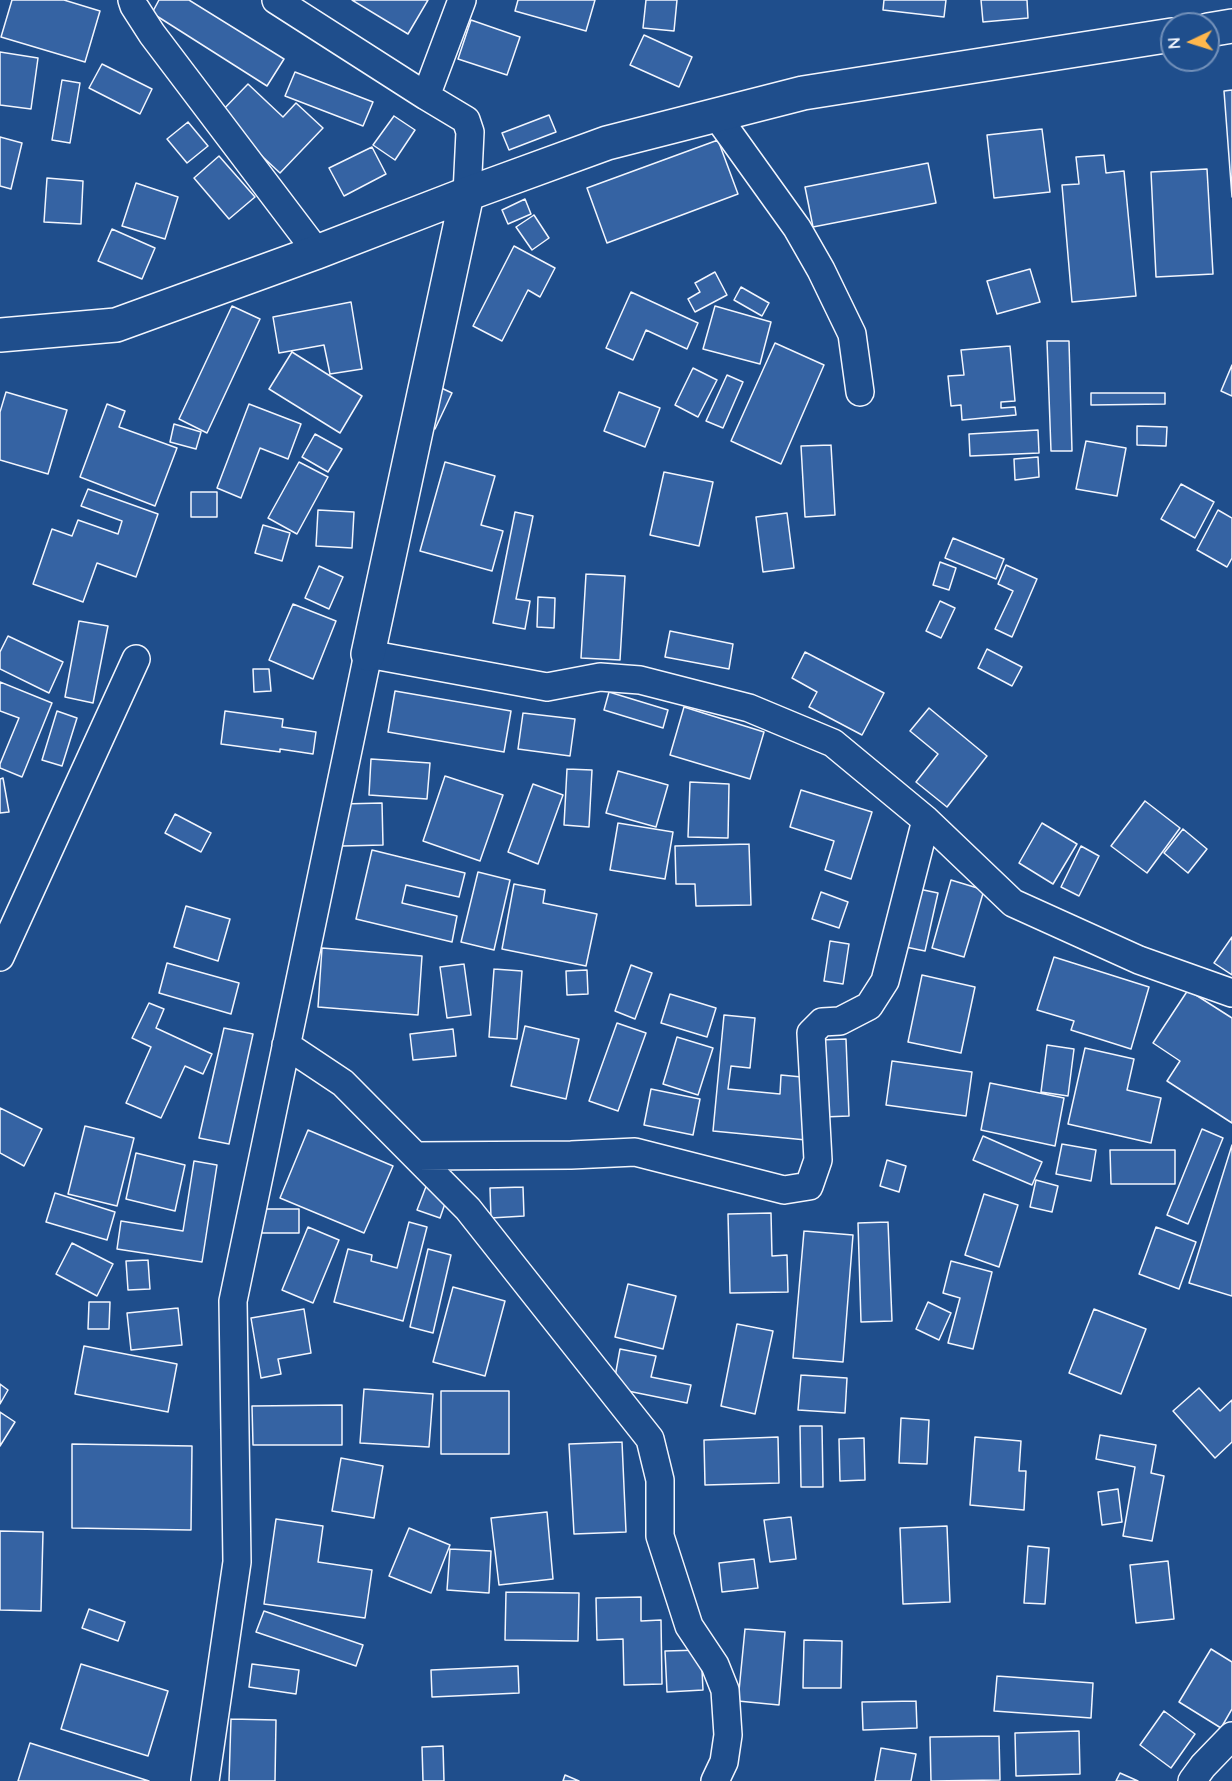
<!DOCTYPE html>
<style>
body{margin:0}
#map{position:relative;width:1232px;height:1781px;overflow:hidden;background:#1f4e8c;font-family:Quicksand,sans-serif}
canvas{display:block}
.north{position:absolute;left:1160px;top:12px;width:60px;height:60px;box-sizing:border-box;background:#1f4e8c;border:2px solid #7391ba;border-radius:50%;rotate:266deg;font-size:16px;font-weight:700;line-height:24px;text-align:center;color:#f2f6ff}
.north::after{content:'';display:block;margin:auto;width:21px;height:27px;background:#ffb74d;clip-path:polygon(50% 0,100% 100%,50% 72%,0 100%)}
</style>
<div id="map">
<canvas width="1232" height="1781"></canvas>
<div class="north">N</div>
</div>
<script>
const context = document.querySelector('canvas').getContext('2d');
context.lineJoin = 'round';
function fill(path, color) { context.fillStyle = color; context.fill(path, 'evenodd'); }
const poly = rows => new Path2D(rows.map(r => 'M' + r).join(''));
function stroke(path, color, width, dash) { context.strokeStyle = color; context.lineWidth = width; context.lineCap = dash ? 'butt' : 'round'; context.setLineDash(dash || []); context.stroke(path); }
const building = poly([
 [12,0,64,0,100,11,85,62,1,37,12,0],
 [159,0,189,0,284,59,267,86,152,13,159,0],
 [352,0,428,0,408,34,352,0],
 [518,0,595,0,586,31,515,11,518,0],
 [646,0,677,0,674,31,643,28,646,0],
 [884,0,946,0,944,17,883,10,884,0],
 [981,0,1027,0,1028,18,983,22,981,0],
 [471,20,520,37,507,75,458,59,471,20],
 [644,35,692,57,679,87,630,65,644,35],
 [0,52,38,58,31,109,0,105,0,52],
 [102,64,152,89,140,114,89,88,102,64],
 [295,72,373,102,363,126,285,96,295,72],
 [62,80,80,83,70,143,52,140,62,80],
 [248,84,283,117,296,103,323,128,280,173,218,115,248,84],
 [1232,90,1232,197,1224,91,1232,90],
 [549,115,556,132,509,150,502,133,549,115],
 [394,116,415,130,395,160,373,145,394,116],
 [188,122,208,146,187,163,167,139,188,122],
 [1042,129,1050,192,994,198,987,135,1042,129],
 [0,137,22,143,11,189,0,186,0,137],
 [718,140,738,194,607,243,587,188,718,140],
 [372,147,386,174,344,196,329,168,372,147],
 [1104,155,1106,173,1124,171,1136,296,1072,302,1062,185,1079,184,1076,157,1104,155],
 [219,156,255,197,229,219,194,178,219,156],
 [928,163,936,203,813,227,805,187,928,163],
 [1207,169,1213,274,1156,277,1151,172,1207,169],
 [47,178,83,181,81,224,44,222,47,178],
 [136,183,178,197,165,239,122,226,136,183],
 [525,199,531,214,508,224,502,210,525,199],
 [534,215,549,238,532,250,516,227,534,215],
 [112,229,155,248,142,279,98,261,112,229],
 [514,246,555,268,540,297,528,290,502,341,473,326,514,246],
 [1030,269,1040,302,997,314,987,281,1030,269],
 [715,272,727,295,695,312,688,299,700,292,695,283,715,272],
 [741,287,769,303,762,316,734,300,741,287],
 [631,292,698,323,687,349,646,330,633,360,606,348,631,292],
 [351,302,362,369,330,374,324,345,279,353,273,317,351,302],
 [232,306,260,319,207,433,179,419,232,306],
 [715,306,771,322,760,364,703,349,715,306],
 [1047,341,1069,341,1072,451,1051,451,1047,341],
 [775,343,824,365,781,464,731,441,775,343],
 [1010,346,1015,401,1001,402,1001,408,1015,407,1016,415,962,420,961,405,951,406,948,376,964,375,961,350,1010,346],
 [292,352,362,396,340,433,269,389,292,352],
 [1232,365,1232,396,1221,391,1232,365],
 [693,368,717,380,698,417,675,405,693,368],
 [727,375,743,382,723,428,706,421,727,375],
 [437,386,452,393,435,429,420,422,437,386],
 [6,392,67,410,48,474,0,460,0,412,6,392],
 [619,392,660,408,645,447,604,431,619,392],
 [1091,393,1165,393,1165,404,1091,405,1091,393],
 [107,404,125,411,119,427,177,448,155,506,80,477,107,404],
 [249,404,301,424,288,459,260,448,241,498,217,488,249,404],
 [174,424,201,432,196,449,170,442,174,424],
 [1137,426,1167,427,1166,446,1137,445,1137,426],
 [1038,430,1039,453,970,456,969,434,1038,430],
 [315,434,342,449,328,472,302,457,315,434],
 [1086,441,1126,448,1117,496,1076,489,1086,441],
 [831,445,835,515,805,517,801,446,831,445],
 [1038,457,1039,477,1015,480,1014,459,1038,457],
 [299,462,328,477,297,534,268,518,299,462],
 [445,462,495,476,481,525,503,531,492,571,420,551,445,462],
 [664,472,713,482,699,546,650,535,664,472],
 [1181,484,1214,502,1195,538,1161,519,1181,484],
 [88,489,158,514,136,577,97,563,83,602,33,584,52,529,72,536,78,520,118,534,122,521,81,506,88,489],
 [191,492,217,492,217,517,191,517,191,492],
 [318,510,354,512,352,548,316,546,318,510],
 [1218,510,1232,518,1232,558,1227,567,1197,550,1218,510],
 [515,512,533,516,516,599,530,601,525,629,493,623,515,512],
 [787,513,794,568,763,572,756,517,787,513],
 [263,525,290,533,282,561,255,553,263,525],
 [953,538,1004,559,996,579,945,558,953,538],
 [940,562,956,568,949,590,933,585,940,562],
 [1006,565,1037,579,1012,637,995,629,1013,591,998,584,1006,565],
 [319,566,343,577,329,609,305,598,319,566],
 [586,574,625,576,620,660,581,658,586,574],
 [538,597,555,598,554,628,537,627,538,597],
 [940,601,955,608,941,638,926,631,940,601],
 [293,604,336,621,313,679,269,660,293,604],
 [79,621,108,626,93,703,65,697,79,621],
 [670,631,733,644,729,669,665,657,670,631],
 [8,636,63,662,49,693,0,669,0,652,8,636],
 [987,649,1022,667,1012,686,978,668,987,649],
 [805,652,884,693,862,735,809,707,817,692,792,678,805,652],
 [253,669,269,669,271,691,254,692,253,669],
 [0,682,52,703,22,777,0,768,0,764,19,718,0,711,0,682],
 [395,691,511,711,504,752,388,732,395,691],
 [609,692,668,710,663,728,604,710,609,692],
 [684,707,764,732,750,779,670,755,684,707],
 [929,708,987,756,947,807,916,782,938,754,910,731,929,708],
 [57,711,77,718,62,766,42,760,57,711],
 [225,711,283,719,282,727,316,732,313,754,280,749,280,752,221,744,225,711],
 [523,713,575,719,570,756,518,749,523,713],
 [371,759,430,763,427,799,369,795,371,759],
 [567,769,592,770,589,827,564,825,567,769],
 [618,771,668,785,656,827,606,813,618,771],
 [445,776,503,795,480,861,423,841,445,776],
 [3,778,9,812,0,813,0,779,3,778],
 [690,782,729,784,728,838,688,837,690,782],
 [533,784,563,795,538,864,508,852,533,784],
 [801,790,872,812,851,879,825,870,834,841,790,827,801,790],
 [1145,801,1180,828,1147,873,1111,846,1145,801],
 [382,803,383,845,342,846,341,804,382,803],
 [175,814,211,833,201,852,165,833,175,814],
 [618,823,673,832,665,879,610,870,618,823],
 [1042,823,1077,844,1053,884,1019,863,1042,823],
 [1183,829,1207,849,1188,873,1164,853,1183,829],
 [749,844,751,905,696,906,695,884,676,884,675,846,749,844],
 [1081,846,1099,856,1079,896,1061,887,1081,846],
 [372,850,465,873,459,897,406,885,402,903,457,916,452,942,356,919,372,850],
 [478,872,510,880,494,950,461,942,478,872],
 [951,880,984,890,964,957,932,948,951,880],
 [514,884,545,890,543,903,597,914,586,966,502,949,514,884],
 [914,888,938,893,925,951,901,946,914,888],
 [821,892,848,902,839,928,812,919,821,892],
 [186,906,230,919,218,961,174,947,186,906],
 [1232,937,1232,975,1214,963,1232,937],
 [830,941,849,944,843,984,824,981,830,941],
 [322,948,422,956,418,1015,318,1007,322,948],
 [1054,957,1149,987,1131,1049,1071,1030,1074,1021,1037,1010,1054,957],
 [167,963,239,983,231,1014,159,993,167,963],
 [464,964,471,1015,447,1018,440,967,464,964],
 [631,965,652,973,635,1019,615,1011,631,965],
 [494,969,522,971,517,1039,489,1037,494,969],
 [587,970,588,994,567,995,566,971,587,970],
 [922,975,975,987,961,1053,908,1042,922,975],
 [1188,990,1232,1018,1232,1123,1167,1081,1180,1061,1153,1043,1188,990],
 [670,994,716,1008,707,1037,661,1023,670,994],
 [149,1003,164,1009,156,1028,212,1054,203,1074,185,1066,161,1118,126,1103,151,1047,132,1038,149,1003],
 [724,1015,755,1018,750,1068,731,1066,728,1089,780,1094,781,1075,812,1078,806,1140,713,1131,724,1015],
 [617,1023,646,1033,618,1111,589,1101,617,1023],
 [525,1026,579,1039,566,1099,511,1086,525,1026],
 [224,1028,253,1034,229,1144,199,1138,224,1028],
 [453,1029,456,1056,413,1060,410,1034,453,1029],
 [677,1037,713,1048,698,1095,663,1084,677,1037],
 [846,1039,849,1116,823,1117,819,1040,846,1039],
 [1047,1045,1074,1049,1068,1096,1041,1092,1047,1045],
 [1085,1048,1134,1059,1127,1090,1161,1098,1151,1143,1068,1124,1085,1048],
 [892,1061,972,1072,966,1116,886,1105,892,1061],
 [990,1083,1064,1098,1055,1146,981,1130,990,1083],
 [651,1089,700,1099,693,1135,644,1125,651,1089],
 [0,1108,42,1129,24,1166,0,1153,0,1108],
 [85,1126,134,1138,117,1206,68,1194,85,1126],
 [1202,1129,1223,1138,1188,1224,1167,1215,1202,1129],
 [308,1130,393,1166,364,1233,280,1198,308,1130],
 [983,1136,1042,1162,1032,1185,973,1160,983,1136],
 [1062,1144,1096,1150,1091,1181,1056,1174,1062,1144],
 [1232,1145,1232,1296,1189,1283,1232,1145],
 [1110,1150,1175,1150,1175,1184,1111,1184,1110,1150],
 [136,1153,185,1165,175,1211,126,1199,136,1153],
 [887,1160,906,1166,899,1192,880,1186,887,1160],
 [194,1161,217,1165,202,1262,117,1249,121,1221,183,1231,194,1161],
 [1036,1180,1058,1186,1052,1212,1030,1207,1036,1180],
 [427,1184,449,1192,440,1218,417,1210,427,1184],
 [523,1187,524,1216,491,1218,490,1188,523,1187],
 [55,1193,115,1212,107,1240,46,1222,55,1193],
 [984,1194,1018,1205,999,1267,965,1255,984,1194],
 [262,1209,299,1209,299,1233,262,1233,262,1209],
 [771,1213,772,1256,787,1255,788,1292,730,1293,728,1214,771,1213],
 [409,1222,427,1227,403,1321,334,1302,348,1249,372,1255,371,1261,397,1268,409,1222],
 [888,1222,892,1321,861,1322,858,1223,888,1222],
 [308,1227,339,1240,313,1303,282,1290,308,1227],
 [1156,1227,1196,1242,1179,1289,1139,1274,1156,1227],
 [804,1231,853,1235,843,1362,793,1358,804,1231],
 [72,1243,113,1264,97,1296,56,1274,72,1243],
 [428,1249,451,1255,433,1333,410,1327,428,1249],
 [148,1260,150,1289,128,1290,126,1261,148,1260],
 [951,1261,992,1272,973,1349,948,1343,960,1298,943,1293,951,1261],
 [628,1284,676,1296,663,1349,615,1337,628,1284],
 [453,1287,505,1301,485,1376,433,1362,453,1287],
 [89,1302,110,1302,109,1329,88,1329,89,1302],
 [928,1302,951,1313,939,1340,916,1329,928,1302],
 [178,1308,182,1345,131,1350,127,1313,178,1308],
 [304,1309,311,1353,278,1359,281,1374,261,1378,251,1318,304,1309],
 [1094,1309,1146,1329,1121,1394,1069,1373,1094,1309],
 [737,1324,773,1331,755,1414,721,1406,737,1324],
 [84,1346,177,1364,168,1412,75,1394,84,1346],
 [620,1349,656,1356,651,1377,691,1385,687,1403,613,1388,620,1349],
 [801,1375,847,1378,845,1413,798,1410,801,1375],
 [0,1384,8,1390,0,1404,0,1384],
 [1199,1388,1220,1411,1232,1400,1232,1442,1215,1458,1173,1411,1199,1388],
 [364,1389,433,1394,429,1447,360,1443,364,1389],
 [441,1391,509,1391,509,1454,441,1454,441,1391],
 [342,1405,342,1445,253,1445,252,1406,342,1405],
 [0,1412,15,1422,0,1446,0,1412],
 [901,1418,929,1420,927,1464,899,1463,901,1418],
 [800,1426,822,1426,823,1487,801,1487,800,1426],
 [1100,1435,1156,1445,1151,1473,1164,1476,1152,1541,1123,1536,1135,1467,1096,1459,1100,1435],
 [778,1437,779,1483,705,1485,704,1440,778,1437],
 [975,1437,1021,1441,1019,1471,1026,1471,1024,1510,970,1505,975,1437],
 [864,1438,865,1480,840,1481,839,1439,864,1438],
 [622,1442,626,1532,574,1534,569,1444,622,1442],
 [72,1444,192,1446,191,1530,72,1528,72,1444],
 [341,1458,383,1466,374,1518,332,1511,341,1458],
 [1118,1489,1122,1522,1102,1525,1098,1492,1118,1489],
 [547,1512,553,1579,499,1585,491,1518,547,1512],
 [791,1517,796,1559,770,1562,764,1520,791,1517],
 [276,1519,323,1526,318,1562,372,1570,365,1618,264,1604,276,1519],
 [947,1526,950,1602,903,1604,900,1528,947,1526],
 [409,1528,450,1545,431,1593,389,1576,409,1528],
 [0,1531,43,1532,41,1611,0,1610,0,1531],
 [1028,1546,1049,1548,1045,1604,1024,1603,1028,1546],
 [450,1549,491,1551,489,1593,447,1590,450,1549],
 [754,1559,758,1588,722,1592,719,1563,754,1559],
 [1168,1561,1174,1619,1136,1623,1130,1565,1168,1561],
 [506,1592,579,1593,578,1641,505,1640,506,1592],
 [641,1597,641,1621,661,1620,662,1684,624,1685,623,1639,597,1640,596,1598,641,1597],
 [89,1609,125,1622,118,1641,82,1628,89,1609],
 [264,1611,363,1645,356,1666,256,1632,264,1611],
 [745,1629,785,1632,779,1705,738,1701,745,1629],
 [804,1640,842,1641,841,1688,803,1688,804,1640],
 [1211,1649,1232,1662,1232,1709,1221,1728,1179,1702,1211,1649],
 [701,1650,703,1690,667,1692,665,1651,701,1650],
 [81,1664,168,1691,148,1756,61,1729,81,1664],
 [252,1664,299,1670,296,1694,249,1687,252,1664],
 [518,1666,519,1693,432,1697,431,1670,518,1666],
 [997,1676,1093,1683,1091,1718,994,1711,997,1676],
 [916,1701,917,1728,863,1730,862,1702,916,1701],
 [1164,1711,1195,1734,1171,1768,1140,1745,1164,1711],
 [231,1719,276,1720,275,1781,229,1781,231,1719],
 [1079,1731,1080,1774,1016,1776,1015,1733,1079,1731],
 [999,1736,1000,1780,931,1781,930,1737,999,1736],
 [30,1743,149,1781,18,1781,30,1743],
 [443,1746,444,1781,423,1781,422,1747,443,1746],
 [881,1748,916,1754,911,1781,875,1781,881,1748],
 [1120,1773,1138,1781,1116,1781,1120,1773],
 [565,1775,579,1781,563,1781,565,1775]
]);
fill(building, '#3563a3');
stroke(building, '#f2f6ff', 1.5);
const minor = poly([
 [132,0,134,6,152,34,317,252],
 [276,0,426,96],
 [462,0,426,96,466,120,470,132,467,194],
 [716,115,797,228,821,270,852,334,860,392],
 [0,957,136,659],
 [286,1045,343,1083,468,1209,650,1439,660,1480,660,1536,689,1626,715,1665,725,1690,728,1735,724,1762,715,1781],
 [416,1156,571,1155,635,1152,784,1190,809,1186,818,1160,811,1033,822,1022,840,1021,869,1006,885,981,926,820],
 [205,1781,237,1562,233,1301,368,654,547,687,600,677,640,680,749,708,833,743,926,820,1013,903,1139,960,1232,993],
 [1192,1781,1203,1766,1232,1736]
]);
const tertiary = poly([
 [1208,30,1232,26],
 [0,335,116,325,317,252,467,194,607,143,803,93,1172,35],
 [368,654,467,194]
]);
stroke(minor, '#f2f6ff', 30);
stroke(tertiary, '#f2f6ff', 36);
stroke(minor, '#1f4e8c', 27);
stroke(tertiary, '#1f4e8c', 33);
</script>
